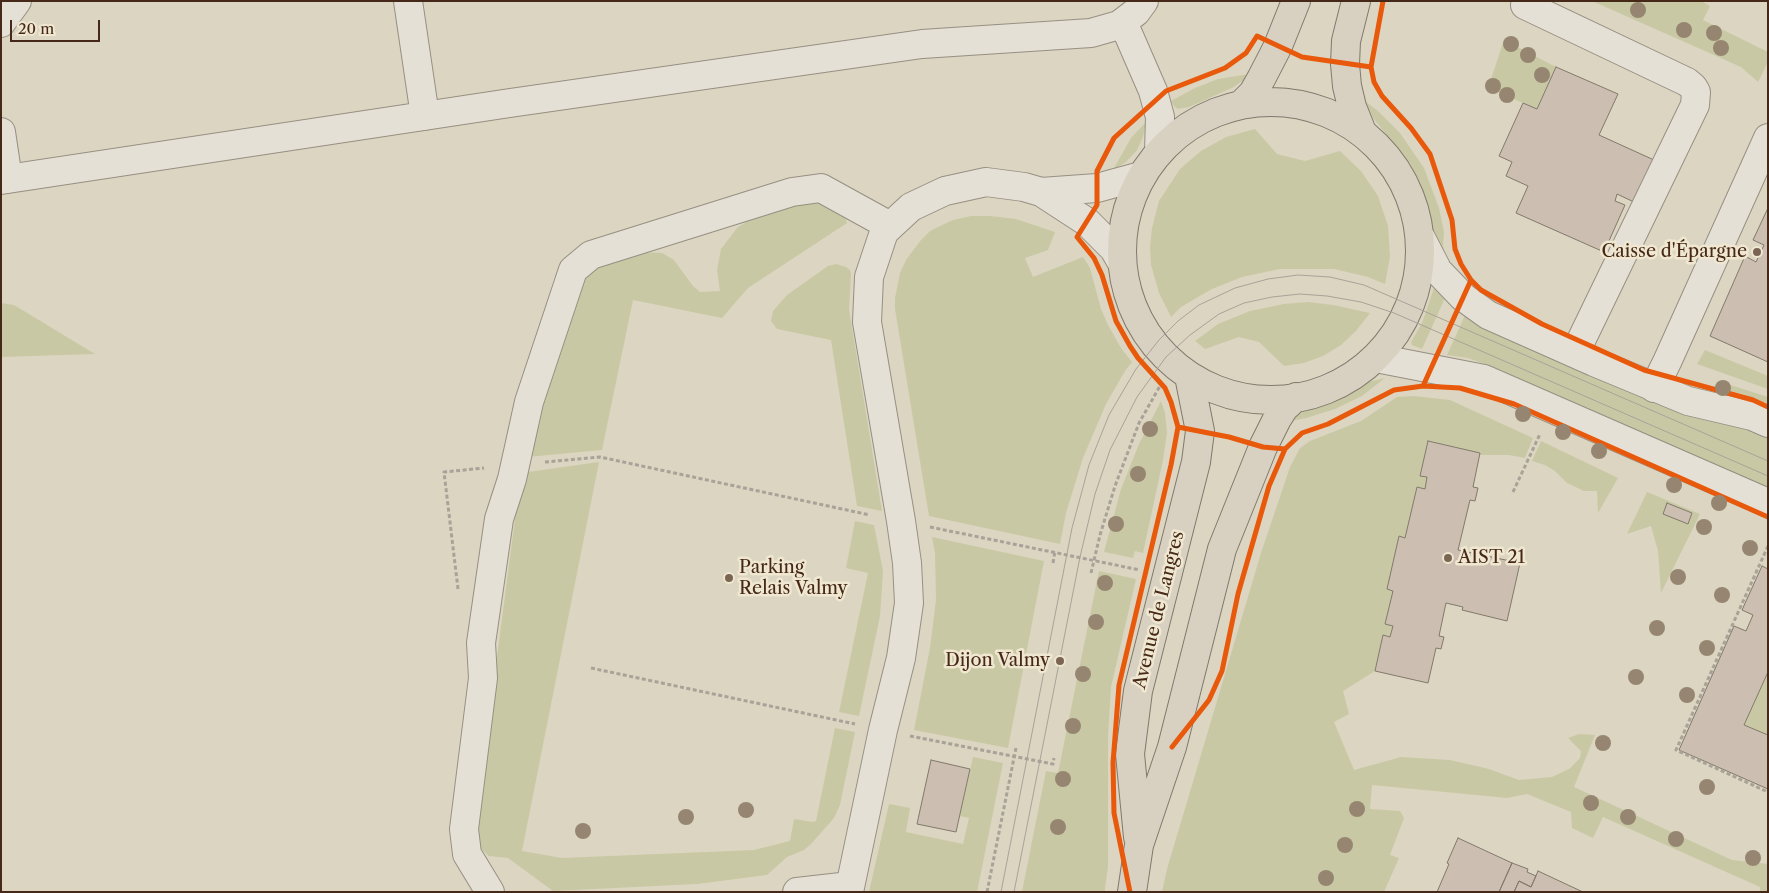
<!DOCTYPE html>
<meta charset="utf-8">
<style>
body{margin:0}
#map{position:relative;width:1769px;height:893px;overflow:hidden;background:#dcd5c1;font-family:"Libre Caslon Text",serif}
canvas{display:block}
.frame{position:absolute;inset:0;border:2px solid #462818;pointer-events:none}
.scale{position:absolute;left:10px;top:20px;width:90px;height:22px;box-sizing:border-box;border:2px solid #462818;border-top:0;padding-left:6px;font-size:15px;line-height:18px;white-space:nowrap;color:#462818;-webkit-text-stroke:4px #efe7d0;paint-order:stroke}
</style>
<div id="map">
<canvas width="1769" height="893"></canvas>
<div class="frame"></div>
<div class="scale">20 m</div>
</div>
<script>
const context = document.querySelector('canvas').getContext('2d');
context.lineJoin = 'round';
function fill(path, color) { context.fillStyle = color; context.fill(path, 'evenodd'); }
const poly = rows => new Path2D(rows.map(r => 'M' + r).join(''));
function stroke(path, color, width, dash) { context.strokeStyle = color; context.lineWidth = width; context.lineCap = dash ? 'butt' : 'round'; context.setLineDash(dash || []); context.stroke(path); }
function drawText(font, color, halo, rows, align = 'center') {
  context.font = font + ' "Libre Caslon Text",serif'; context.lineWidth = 5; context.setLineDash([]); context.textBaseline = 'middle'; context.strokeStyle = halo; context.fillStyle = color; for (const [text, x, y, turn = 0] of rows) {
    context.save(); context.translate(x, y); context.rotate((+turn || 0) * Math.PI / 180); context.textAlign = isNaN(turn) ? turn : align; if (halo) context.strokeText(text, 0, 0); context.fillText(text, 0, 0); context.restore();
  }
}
fill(poly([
 [1592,1,1701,1,1710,6,1703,20,1768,52,1768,62,1758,82,1741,67],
 [1504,40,1556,67,1537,109,1488,88],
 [1243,75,1247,75,1246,78,1234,87,1189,107,1178,109,1174,106,1171,101,1195,88,1218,79],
 [1365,101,1378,111,1400,133,1424,168,1439,208,1444,232,1443,246,1446,257,1434,237,1425,198,1411,165,1373,118],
 [1146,122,1143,137,1137,150,1126,162,1113,170,1131,138],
 [1255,129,1277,154,1305,161,1340,151,1361,171,1378,196,1388,226,1390,257,1385,284,1368,277,1334,269,1280,269,1242,277,1212,289,1181,307,1171,317,1159,293,1151,265,1150,247,1152,228,1159,201,1180,169,1201,151,1226,137],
 [816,199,842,210,847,223,748,288,722,318,633,300,602,450,527,457,540,399,584,279,591,266,634,252,662,253,674,260,693,286,700,292,720,291,717,270,721,249,737,228,752,218],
 [971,216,990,216,1016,219,1055,232,1048,250,1025,258,1033,277,1083,257,1090,268,1101,309,1108,325,1121,348,1132,362,1125,371,1106,404,1083,458,1066,513,1060,544,929,516,895,309,895,298,900,273,906,260,921,240,930,231,940,226,953,220],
 [836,264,846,267,850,270,851,275,849,309,882,511,857,506,831,340,777,329,771,321,773,311,787,295,828,266],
 [1434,288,1445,298,1422,349,1412,345,1411,342,1422,323],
 [1308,302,1333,305,1370,313,1356,331,1341,345,1323,356,1304,363,1284,366,1259,342,1239,337,1205,349,1195,341,1218,324,1250,311,1284,304],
 [1,303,14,305,95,354,1,357],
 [1466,313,1723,421,1768,436,1768,491,1503,371,1468,358,1447,355],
 [1705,350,1768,376,1768,389,1697,364],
 [1385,378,1362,396,1335,409,1306,418,1291,421,1306,408,1364,383],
 [1718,381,1768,397,1768,404,1743,394,1714,387],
 [1414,396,1450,400,1533,438,1525,458,1509,455,1480,455,1480,453,1428,441,1420,476,1427,477,1425,489,1417,487,1405,538,1399,536,1394,591,1386,624,1393,626,1390,637,1383,636,1375,671,1343,691,1349,714,1334,722,1354,770,1401,757,1450,760,1489,769,1519,780,1552,777,1569,769,1580,758,1581,751,1568,738,1579,734,1595,735,1574,787,1732,860,1768,864,1768,892,1760,892,1760,887,1603,817,1593,838,1572,828,1571,812,1527,794,1507,798,1372,785,1370,809,1400,811,1404,818,1390,855,1399,858,1384,892,1162,892,1167,869,1261,553,1290,467,1300,448,1310,441,1361,421,1397,397],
 [1161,401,1165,413,1167,433,1163,460,1143,553,1135,551,1133,558,1104,552,1121,489,1139,444],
 [1541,441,1618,478,1598,513,1597,491,1584,491,1567,483,1555,471,1545,465,1532,461],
 [599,462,522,851,562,858,754,850,790,841,794,819,813,822,816,821,835,728,855,732,840,805,834,818,811,844,804,850,787,857,767,875,697,884,553,891,508,858,489,856,473,841,521,473],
 [1647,492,1700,514,1661,593,1658,551,1651,526,1627,534],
 [855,521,874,525,883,571,880,616,859,716,839,712,868,573,846,568],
 [932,537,1044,561,1008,748,914,730,930,648,936,600,935,553],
 [1099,571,1136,579,1111,687,1108,736,1108,867,1105,888,1105,892,1022,892,1046,771,1058,773],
 [1768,672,1768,735,1744,725],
 [973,757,1003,763,977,892,869,892,889,804,910,808,906,832,963,844,969,818,960,816]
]), '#c8c9a4');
const building = poly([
 [1556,67,1618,94,1599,135,1654,160,1634,202,1617,194,1615,201,1625,205,1604,252,1516,213,1528,186,1506,176,1512,162,1499,156,1523,103,1537,109,1556,67],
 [1768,208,1768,362,1710,336,1745,256,1756,262,1764,245,1753,240,1768,208],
 [1428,441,1480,453,1473,487,1478,488,1475,501,1470,500,1458,550,1520,563,1507,621,1462,610,1463,607,1446,603,1439,636,1444,637,1441,649,1436,648,1428,683,1375,671,1383,635,1390,637,1393,626,1385,624,1393,591,1387,589,1399,536,1405,538,1417,487,1425,489,1427,477,1420,476,1428,441],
 [1667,503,1692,513,1688,524,1663,514,1667,503],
 [1762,566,1768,569,1768,672,1744,725,1768,735,1768,789,1679,750,1734,626,1746,631,1753,615,1742,610,1762,566],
 [931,760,970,769,956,832,917,824,931,760],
 [1458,838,1512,863,1499,892,1437,892,1449,864,1447,863,1458,838],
 [1512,863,1528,869,1527,872,1536,876,1531,887,1519,881,1514,892,1499,892,1512,863],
 [1538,871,1583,892,1514,892,1519,881,1531,887,1538,871]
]);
fill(building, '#ccbeb0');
stroke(building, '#81796c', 1);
const minor = poly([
 [408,1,425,116],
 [1525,5,1687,82,1693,87,1696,92,1695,105,1575,353],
 [1123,22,1153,91,1160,117,1159,152],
 [1,23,17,1],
 [1,132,8,179],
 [1,180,510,103,922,44,1091,33,1119,25,1136,12,1144,1],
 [1041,192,1097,188,1141,176],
 [1421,238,1438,271,1463,297,1488,315,1594,362,1688,401,1752,416,1768,423],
 [1376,358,1484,379,1768,503],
 [1654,388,1667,362,1768,138],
 [490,892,467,854,464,829,483,678,481,643,499,519,512,479,529,402,573,270,591,255,792,192,821,188,890,226],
 [797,892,850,886],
 [849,892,883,730,901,658,909,603,907,563,901,521,867,322,869,277,884,232,911,207,945,191,986,182,1024,187,1041,192,1087,222,1114,249,1122,263]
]);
const major = poly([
 [1356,1,1346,41,1345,64,1347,86,1352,107,1362,132],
 '1122 251a149 149 0 1 1 298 0a149 149 0 1 1-298 0Z',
 [1242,104,1253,93,1261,79,1278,46,1296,1],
 [1138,837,1130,754,1138,691,1196,462,1200,431,1189,376],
 [1132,892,1139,845,1172,747,1222,549,1263,447,1277,419,1284,408,1296,397]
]);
stroke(minor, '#978f82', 30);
stroke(major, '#81796c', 30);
stroke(poly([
 [545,462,600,457,870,515],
 [1513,492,1540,434],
 [930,527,1140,570],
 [1768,546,1676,750,1768,792],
 [1053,563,1055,551],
 [1091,573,1100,535,1115,486,1139,423,1160,386],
 [458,589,444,472,484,468],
 [591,668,855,724],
 [910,736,1053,764,1054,758],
 [987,892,1016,748]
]), '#a8a299', 3, [4, 2.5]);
stroke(minor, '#e4e0d6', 28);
stroke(major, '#d8d1c2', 28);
stroke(poly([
 [1001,892,1072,528,1089,465,1109,415,1136,369,1159,340,1178,321,1199,305,1235,288,1268,279,1298,275,1330,277,1364,285,1768,461],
 [1014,892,1080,557,1095,494,1110,450,1137,397,1166,357,1190,335,1219,314,1244,303,1272,297,1300,294,1327,296,1361,302,1394,313,1768,476]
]), '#a8a299', 1);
stroke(poly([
 [1371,67,1383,1],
 [1423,386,1471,280],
 [1285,449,1263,447,1229,437,1178,427,1171,402,1165,388,1138,358,1130,346,1116,321,1102,275,1094,258,1077,237,1097,205,1097,171,1114,138,1166,91,1225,68,1246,53,1257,36,1302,57,1371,67,1374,82,1382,96,1411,128,1430,154,1452,220,1455,249,1461,264,1471,280,1481,290,1542,324,1644,370,1753,400,1768,407],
 [1172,747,1209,700,1222,671,1238,594,1269,486,1285,449,1302,433,1328,424,1394,390,1423,386,1460,388,1514,404,1768,517],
 [1130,892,1114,813,1113,763,1119,685,1171,465,1178,427]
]), '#e8590c', 5);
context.fillStyle = '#968671';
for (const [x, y] of [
 [1638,10],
 [1684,30],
 [1714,33],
 [1511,44],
 [1721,48],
 [1528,55],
 [1542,75],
 [1493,86],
 [1507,95],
 [1723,388],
 [1523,414],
 [1150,429],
 [1563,432],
 [1599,451],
 [1138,474],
 [1674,485],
 [1719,503],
 [1116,524],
 [1704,527],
 [1750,548],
 [1678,577],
 [1105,583],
 [1722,595],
 [1096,622],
 [1657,628],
 [1707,648],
 [1083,674],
 [1636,677],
 [1687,695],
 [1073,726],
 [1603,743],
 [1063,779],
 [1707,787],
 [1591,803],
 [1357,809],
 [746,810],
 [686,817],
 [1628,817],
 [1058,827],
 [583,831],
 [1676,839],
 [1345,845],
 [1753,858],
 [1326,878]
]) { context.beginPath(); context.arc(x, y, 8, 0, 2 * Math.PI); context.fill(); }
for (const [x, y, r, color] of [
 [1757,252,5,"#7a6553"],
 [1448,558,5,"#7a6553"],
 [729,578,5,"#7a6553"],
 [1060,661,5,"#7a6553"]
]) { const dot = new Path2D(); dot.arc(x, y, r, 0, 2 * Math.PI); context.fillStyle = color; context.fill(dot); stroke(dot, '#efe7d0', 2); }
drawText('18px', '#462818', '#efe7d0', [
 ["Caisse d'Épargne",1747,252],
 ["AIST 21",1458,558,"left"],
 ["Parking",739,568,"left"],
 ["Relais Valmy",739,589,"left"],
 ["Dijon Valmy",1050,661]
], 'right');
drawText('18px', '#462818', '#efe7d0', [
 ["Avenue de Langres",1159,610,-76]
]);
</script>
